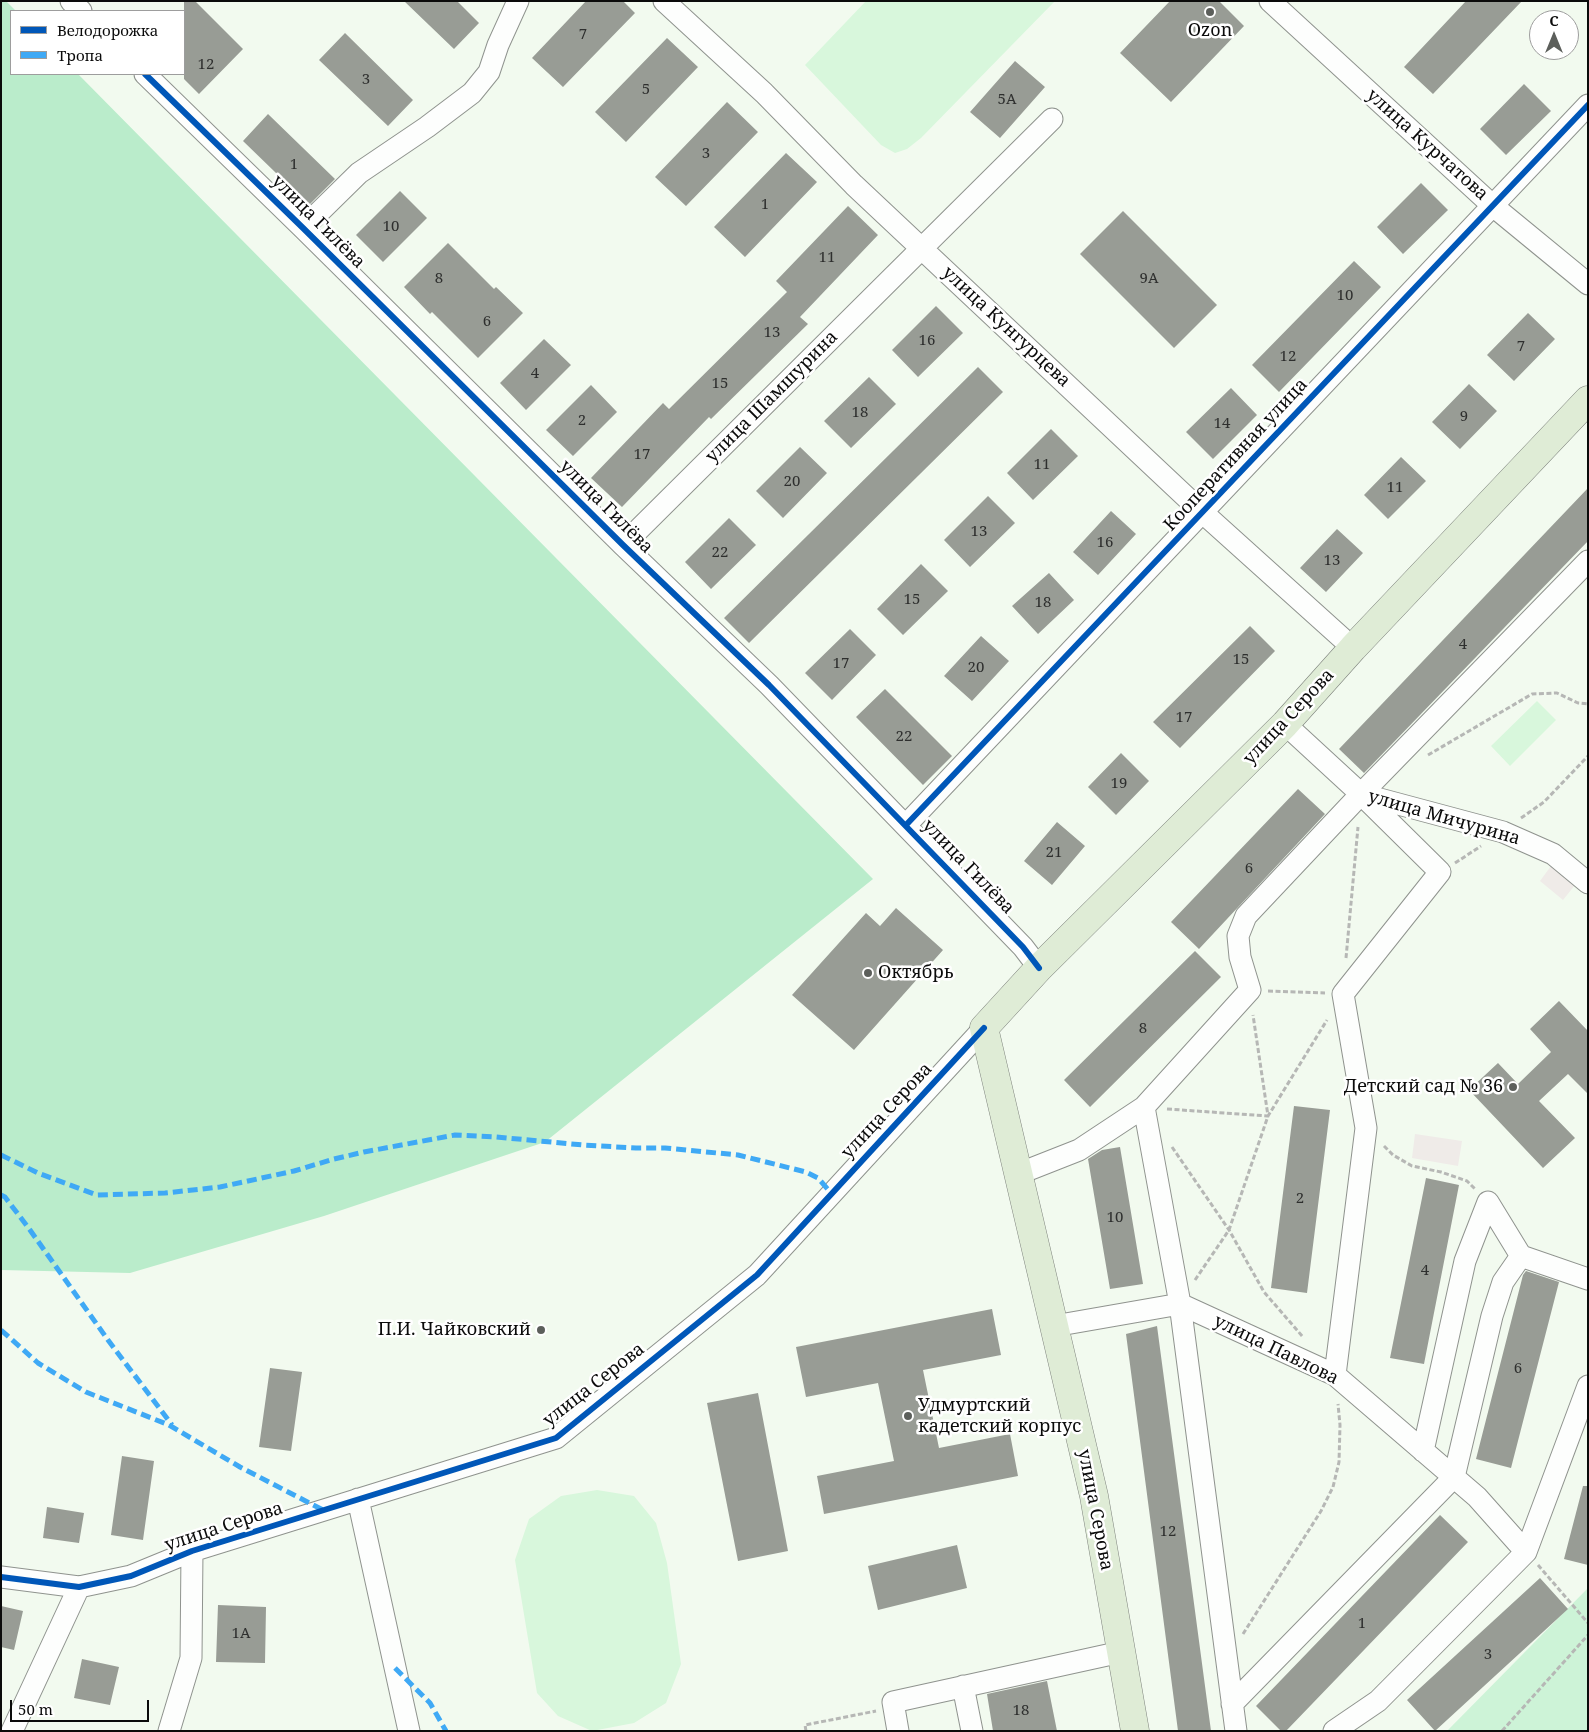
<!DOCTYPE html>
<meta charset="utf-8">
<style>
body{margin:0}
#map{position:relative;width:1589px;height:1732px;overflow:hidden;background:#f2faef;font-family:"Noto Serif",serif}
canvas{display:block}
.frame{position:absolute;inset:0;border:2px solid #0b0b0b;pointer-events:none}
.legend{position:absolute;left:10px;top:10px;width:175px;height:65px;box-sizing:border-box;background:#fff;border:1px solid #9d9d9d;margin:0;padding:6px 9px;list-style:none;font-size:15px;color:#0b0b0b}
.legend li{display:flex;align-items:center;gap:10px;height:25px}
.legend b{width:25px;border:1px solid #9d9d9d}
.north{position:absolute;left:1529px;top:10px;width:50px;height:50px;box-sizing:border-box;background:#fff;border:1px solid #9d9d9d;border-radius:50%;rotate:0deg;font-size:14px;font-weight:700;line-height:20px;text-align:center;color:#0b0b0b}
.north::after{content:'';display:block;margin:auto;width:18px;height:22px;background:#5c5f5b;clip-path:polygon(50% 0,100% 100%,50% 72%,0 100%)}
.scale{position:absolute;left:10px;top:1700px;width:139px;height:22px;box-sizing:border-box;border:2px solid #0b0b0b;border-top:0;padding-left:6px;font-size:15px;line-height:18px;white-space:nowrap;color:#0b0b0b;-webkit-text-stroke:4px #fff;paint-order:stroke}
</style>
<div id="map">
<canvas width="1589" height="1732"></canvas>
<div class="frame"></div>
<ul class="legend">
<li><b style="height:6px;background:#0057b8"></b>Велодорожка</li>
<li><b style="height:6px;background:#3fa9f5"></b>Тропа</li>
</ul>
<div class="north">С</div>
<div class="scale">50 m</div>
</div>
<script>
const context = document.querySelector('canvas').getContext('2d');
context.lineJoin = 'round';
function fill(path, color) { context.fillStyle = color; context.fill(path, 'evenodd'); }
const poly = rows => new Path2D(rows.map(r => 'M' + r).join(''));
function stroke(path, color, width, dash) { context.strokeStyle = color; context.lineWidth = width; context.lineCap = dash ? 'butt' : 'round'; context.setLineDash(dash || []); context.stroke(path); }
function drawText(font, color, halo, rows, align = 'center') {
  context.font = font + ' "Noto Serif",serif'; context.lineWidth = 5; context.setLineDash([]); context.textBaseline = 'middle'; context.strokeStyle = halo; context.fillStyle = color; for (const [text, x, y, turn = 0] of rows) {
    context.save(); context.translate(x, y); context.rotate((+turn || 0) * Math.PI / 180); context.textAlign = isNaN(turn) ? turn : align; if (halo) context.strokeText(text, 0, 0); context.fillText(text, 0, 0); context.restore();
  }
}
fill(poly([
 [1551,866,1575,885,1563,900,1540,881],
 [1415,1134,1462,1141,1458,1166,1412,1158]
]), '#efebe8');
fill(poly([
 [1588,1588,1588,1731,1447,1731]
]), '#cdf3d7');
fill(poly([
 [1,1,6,1,16,11,11,11,11,74,78,74,873,879,545,1142,324,1216,130,1273,1,1270]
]), '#baeccb');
fill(poly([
 [866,1,1055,1,921,138,907,149,895,153,881,145,805,65],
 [1537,701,1556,720,1510,766,1491,746],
 [597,1490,634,1496,656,1523,667,1563,681,1664,666,1703,634,1723,592,1731,558,1716,537,1693,515,1560,529,1519,561,1496]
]), '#d8f7dc');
fill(poly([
 [184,1,195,1,243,49,199,94,184,79],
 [404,1,457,1,479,23,454,49],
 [586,1,623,1,635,13,563,87,532,58],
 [1170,1,1219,1,1244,26,1171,102,1120,53],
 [1466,1,1522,1,1433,94,1404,67],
 [345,33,413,100,388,126,319,60],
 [667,38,698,67,626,142,595,112],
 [1015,61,1045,87,1000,138,970,112],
 [1524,84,1551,111,1506,155,1480,129],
 [727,102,758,132,686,206,655,177],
 [268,114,335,179,309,205,243,141],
 [786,153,817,182,745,257,714,227],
 [1421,183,1448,210,1403,254,1377,227],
 [400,191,427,218,383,262,356,235],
 [848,206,878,235,800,317,808,324,711,419,709,417,622,507,591,478,663,403,669,409,787,292,776,281],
 [1123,211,1217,305,1174,348,1080,254],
 [448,243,494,289,496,287,523,313,478,358,432,312,430,314,404,287],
 [1354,261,1381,287,1279,392,1252,365],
 [936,306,963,333,918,377,892,350],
 [1528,313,1555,339,1514,381,1487,355],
 [544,339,571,365,526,410,500,383],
 [978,367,1003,392,749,643,724,618],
 [869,377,896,404,851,448,824,421],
 [1469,384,1497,411,1460,449,1432,422],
 [591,385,617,412,573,456,546,430],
 [1231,388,1257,415,1213,459,1186,432],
 [1051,429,1078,456,1033,500,1007,473],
 [800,447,827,473,783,518,756,491],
 [1401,457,1426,481,1388,519,1364,495],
 [1588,488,1588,541,1364,773,1339,749],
 [988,496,1015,523,970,567,944,540],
 [1111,511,1136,534,1098,575,1073,552],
 [729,518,756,545,711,589,685,562],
 [1337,529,1363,553,1326,592,1300,568],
 [921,564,948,591,903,635,877,609],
 [1049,573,1074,600,1038,634,1012,606],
 [1250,626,1275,651,1180,748,1153,722],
 [850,629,876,655,832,700,805,673],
 [981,636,1009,661,972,701,944,676],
 [885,689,952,756,923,785,856,717],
 [1121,753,1149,781,1116,815,1088,787],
 [1298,789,1325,814,1199,949,1171,922],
 [1057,822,1085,846,1052,885,1024,861],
 [896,908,943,950,854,1050,792,995,866,913,880,926],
 [1195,951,1221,977,1090,1107,1064,1080],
 [1559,1001,1588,1031,1588,1094,1568,1074,1539,1101,1575,1138,1543,1168,1469,1090,1498,1063,1518,1084,1551,1052,1530,1029],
 [1294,1106,1330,1110,1307,1293,1271,1288],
 [1120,1147,1143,1284,1110,1289,1088,1159,1102,1150],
 [1426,1178,1459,1185,1424,1364,1390,1358],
 [1526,1271,1559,1282,1511,1468,1476,1459,1523,1275],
 [992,1309,1001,1355,923,1370,939,1448,1010,1434,1018,1476,824,1514,817,1476,894,1461,878,1383,806,1397,796,1347],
 [1157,1326,1211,1731,1178,1731,1126,1334],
 [270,1368,302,1372,291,1451,259,1447],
 [758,1393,788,1551,738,1561,707,1403],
 [122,1456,154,1461,143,1540,111,1535],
 [1583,1486,1588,1486,1588,1565,1564,1559],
 [47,1507,84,1513,79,1543,43,1538],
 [1440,1515,1468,1542,1286,1731,1281,1731,1256,1706],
 [957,1545,967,1588,878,1610,868,1566],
 [1540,1578,1568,1609,1435,1731,1407,1700],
 [218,1605,266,1607,265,1663,216,1662],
 [1,1606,23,1611,14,1650,1,1647],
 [82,1659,119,1667,110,1705,74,1698],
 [1047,1681,1057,1731,993,1731,987,1694]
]), '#989c95');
const minor = poly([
 [71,1,81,11],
 [664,1,764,93,854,185,1202,512,1353,648],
 [1270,1,1493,206,1588,284],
 [145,74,303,228,623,545,769,685,1023,947,1039,968],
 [303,228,359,173,427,127,472,93,489,72,498,45,518,1],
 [623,545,1052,119],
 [1285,724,1361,794,1503,832,1553,854,1588,883],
 [906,825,1588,105],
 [1144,1107,1180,1304,1236,1731],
 [1018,1174,1079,1150,1144,1107,1250,990,1240,957,1238,936,1246,916,1361,794,1588,561],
 [1054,1326,1180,1304,1335,1375,1477,1497,1526,1552],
 [1335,1375,1366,1128,1343,994,1440,872,1361,794],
 [1423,1451,1465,1261,1488,1202,1521,1256],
 [358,1499,409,1731],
 [1,1577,79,1587,131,1576,192,1551,556,1438,757,1275,984,1028],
 [963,1686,972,1731],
 [1232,1704,1454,1477,1492,1316,1503,1282,1521,1256,1588,1279],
 [12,1731,79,1587],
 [169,1731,191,1658,192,1551],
 [898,1731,893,1702,1121,1652],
 [1334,1731,1378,1701,1526,1552,1588,1386]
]);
const major = poly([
 [1135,1731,1094,1496,984,1028,1039,968,1285,724,1353,648,1588,400]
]);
stroke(minor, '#8f938e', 23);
stroke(major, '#7c807b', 29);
stroke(poly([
 [1428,755,1532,694,1557,693,1578,703,1588,704],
 [1521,818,1544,802,1588,756],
 [1455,863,1481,846],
 [1346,958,1358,827],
 [1268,991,1325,993],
 [1167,1109,1268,1116,1253,1015],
 [1384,1146,1393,1155,1412,1166,1441,1172,1467,1181,1475,1189],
 [1172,1147,1229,1230,1264,1292,1303,1337],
 [1195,1280,1229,1230,1268,1116,1327,1020],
 [1538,1565,1588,1623],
 [1243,1634,1321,1511,1333,1487,1339,1462,1340,1425,1338,1404],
 [806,1731,805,1725,876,1711],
 [1502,1731,1588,1635]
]), '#b6b7b5', 3, [5, 2.5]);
stroke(minor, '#fdfefd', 21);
stroke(major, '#dfecd6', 28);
stroke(poly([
 [1,1155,38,1173,97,1195,165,1193,220,1187,294,1171,334,1159,364,1152,455,1135,496,1137,583,1145,636,1148,665,1148,738,1155,806,1172,818,1178,832,1194],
 [1,1195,5,1197,30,1230,108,1340,172,1425],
 [1,1330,38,1363,86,1392,169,1425,240,1467,323,1510],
 [395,1668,430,1703,446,1731]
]), '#3fa9f5', 5, [10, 5]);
stroke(poly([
 [145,74,303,228,623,545,769,685,1023,947,1039,968],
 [906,825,1588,105],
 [1,1577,79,1587,131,1576,192,1551,556,1438,757,1275,984,1028]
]), '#0057b8', 6);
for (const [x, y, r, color] of [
 [1210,12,5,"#5c5f5b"],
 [868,973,5,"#5c5f5b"],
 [1513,1087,5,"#5c5f5b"],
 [541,1330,5,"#5c5f5b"],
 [908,1416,5,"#5c5f5b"]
]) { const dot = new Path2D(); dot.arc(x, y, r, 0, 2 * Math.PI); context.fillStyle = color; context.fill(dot); stroke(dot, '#fff', 2); }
drawText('15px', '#2e2f2e', null, [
 ["7",583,35],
 ["12",206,65],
 ["3",366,80],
 ["5",646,90],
 ["5А",1007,100],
 ["3",706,154],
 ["1",294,165],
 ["1",765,205],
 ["10",391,227],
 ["11",827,258],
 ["8",439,279],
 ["9А",1149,279],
 ["10",1345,296],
 ["6",487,322],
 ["13",772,333],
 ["16",927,341],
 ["7",1521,347],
 ["12",1288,357],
 ["4",535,374],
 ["15",720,384],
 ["18",860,413],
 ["9",1464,417],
 ["2",582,421],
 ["14",1222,424],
 ["17",642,455],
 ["11",1042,465],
 ["20",792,482],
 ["11",1395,488],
 ["13",979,532],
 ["16",1105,543],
 ["22",720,553],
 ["13",1332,561],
 ["15",912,600],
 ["18",1043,603],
 ["4",1463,645],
 ["15",1241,660],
 ["17",841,664],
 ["20",976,668],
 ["17",1184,718],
 ["22",904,737],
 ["19",1119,784],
 ["21",1054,853],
 ["6",1249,869],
 ["8",1143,1029],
 ["2",1300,1199],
 ["10",1115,1218],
 ["4",1425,1271],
 ["6",1518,1369],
 ["12",1168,1532],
 ["1",1362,1624],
 ["1А",241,1634],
 ["3",1488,1655],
 ["18",1021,1711]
]);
drawText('18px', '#0b0b0b', '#fff', [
 ["Ozon",1210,31,"center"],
 ["Октябрь",878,973],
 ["Детский сад № 36",1503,1087,"right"],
 ["П.И. Чайковский",531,1330,"right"],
 ["Удмуртский",918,1406],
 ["кадетский корпус",918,1427]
], 'left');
drawText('18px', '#0b0b0b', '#fff', [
 ["улица Курчатова",1427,145,42],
 ["улица Гилёва",318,222,45],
 ["улица Кунгурцева",1006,327,43],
 ["улица Шамшурина",772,397,-45],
 ["Кооперативная улица",1236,455,-47],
 ["улица Гилёва",606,507,45],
 ["улица Серова",1289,717,-47],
 ["улица Мичурина",1444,818,16],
 ["улица Гилёва",968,867,46],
 ["улица Серова",887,1111,-47],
 ["улица Павлова",1276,1350,26],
 ["улица Серова",594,1385,-38],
 ["улица Серова",1095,1510,79],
 ["улица Серова",224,1527,-18]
]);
</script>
